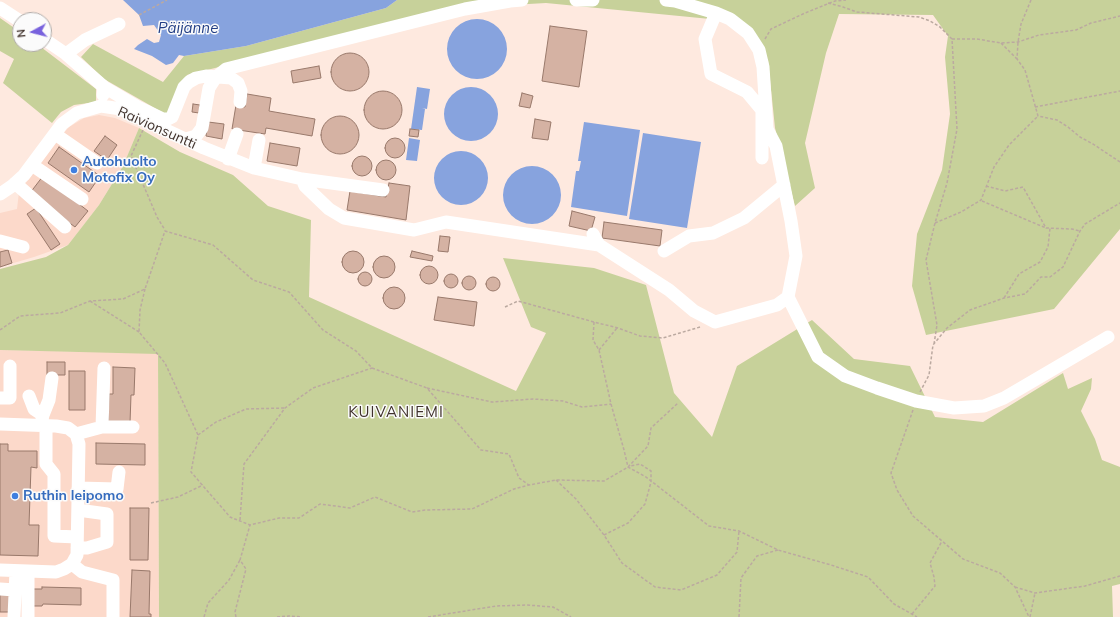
<!DOCTYPE html>
<meta charset="utf-8">
<style>
body{margin:0}
#map{position:relative;width:1120px;height:617px;overflow:hidden;background:#fee9df;font-family:Mulish,sans-serif}
canvas{display:block}
.north{position:absolute;left:12px;top:12px;width:40px;height:40px;box-sizing:border-box;background:#fbfbfb;border:1px solid #b0aba8;border-radius:50%;rotate:263deg;font-size:11px;font-weight:700;line-height:16px;text-align:center;color:#40322c}
.north::after{content:'';display:block;margin:auto;width:14px;height:18px;background:#7862dd;clip-path:polygon(50% 0,100% 100%,50% 72%,0 100%)}
</style>
<div id="map">
<canvas width="1120" height="617"></canvas>
<div class="north">N</div>
</div>
<script>
const context = document.querySelector('canvas').getContext('2d');
context.lineJoin = 'round';
function fill(path, color) { context.fillStyle = color; context.fill(path, 'evenodd'); }
const poly = rows => new Path2D(rows.map(r => 'M' + r).join(''));
function stroke(path, color, width, dash) { context.strokeStyle = color; context.lineWidth = width; context.lineCap = dash ? 'butt' : 'round'; context.setLineDash(dash || []); context.stroke(path); }
function drawText(font, color, halo, rows, align = 'center') {
  context.font = font + ' Mulish,sans-serif'; context.lineWidth = 3; context.setLineDash([]); context.textBaseline = 'middle'; context.strokeStyle = halo; context.fillStyle = color; for (const [text, x, y, turn = 0] of rows) {
    context.save(); context.translate(x, y); context.rotate((+turn || 0) * Math.PI / 180); context.textAlign = isNaN(turn) ? turn : align; if (halo) context.strokeText(text, 0, 0); context.fillText(text, 0, 0); context.restore();
  }
}
fill(poly([
 [99,115,115,118,139,128,123,166,99,205,68,245,34,257,0,267,0,213,17,209,19,192,60,137,69,127,84,118],
 [0,350,158,353,159,617,0,617]
]), '#fcd9ca');
fill(poly([
 [397,0,1120,0,1120,229,1054,309,926,335,912,286,917,234,942,170,950,114,945,57,948,36,933,15,839,14,826,53,805,143,815,188,795,206,775,128,768,60,741,22,546,3,511,5,247,60,187,75,167,115,104,79,81,57,93,44,163,82,184,56,246,46,386,8],
 [0,18,20,32,20,44,37,44,96,89,96,102,74,105,61,112,52,123,3,83,14,59,0,51],
 [139,128,180,152,233,175,268,206,311,220,309,297,516,391,546,333,531,327,503,258,594,268,646,285,674,393,712,437,737,366,812,320,854,359,910,366,935,417,983,422,1063,373,1068,389,1092,378,1091,389,1081,411,1095,439,1102,460,1120,467,1120,584,1112,586,1113,617,159,617,158,354,0,350,0,269,46,257,68,245,99,205,123,166]
]), '#c7d19a');
fill(poly([
 [123,0,397,0,386,8,246,46,184,56,179,55,173,63,166,65,152,56,134,49,138,45,147,39,154,43,159,42,161,35,154,25,143,26,139,15],
 '447 49a30 30 0 1 1 60 0a30 30 0 1 1-60 0Z',
 '444 114a27 27 0 1 1 54 0a27 27 0 1 1-54 0Z',
 [417,87,430,89,427,109,422,108,425,109,422,130,411,129],
 [584,122,640,130,627,216,571,207,576,171,579,171,581,161,578,161],
 [643,133,701,142,687,228,629,219],
 [409,138,420,140,417,161,406,160],
 '434 178a27 27 0 1 1 54 0a27 27 0 1 1-54 0Z',
 '503 195a29 29 0 1 1 58 0a29 29 0 1 1-58 0Z'
]), '#87a3de');
const building = poly([
 [550,26,587,31,579,87,542,81,550,26],
 '331 72a19 19 0 1 1 38 0a19 19 0 1 1-38 0Z',
 [319,66,321,78,293,83,291,71,319,66],
 '364 110a19 19 0 1 1 38 0a19 19 0 1 1-38 0Z',
 [522,93,533,96,530,108,519,106,522,93],
 [247,94,271,98,269,111,315,119,312,136,266,128,265,134,232,129,236,105,245,107,247,94],
 [193,104,200,105,199,113,192,112,193,104],
 '321 135a19 19 0 1 1 38 0a19 19 0 1 1-38 0Z',
 [535,119,551,122,548,140,532,138,535,119],
 [208,122,224,124,222,139,206,136,208,122],
 [410,129,419,130,418,137,409,136,410,129],
 [105,136,117,145,107,160,94,151,105,136],
 '385 148a10 10 0 1 1 20 0a10 10 0 1 1-20 0Z',
 [270,143,300,148,297,166,267,161,270,143],
 [59,147,100,176,89,192,48,163,59,147],
 '352 166a10 10 0 1 1 20 0a10 10 0 1 1-20 0Z',
 '376 170a10 10 0 1 1 20 0a10 10 0 1 1-20 0Z',
 [43,176,88,211,75,227,30,193,43,176],
 [389,183,410,186,406,220,347,210,350,191,386,197,389,183],
 [36,208,60,244,51,250,27,214,36,208],
 [572,211,595,217,591,231,569,226,572,211],
 [604,222,662,230,660,246,602,238,604,222],
 [440,236,450,237,448,252,438,251,440,236],
 [8,250,12,263,0,267,0,252,8,250],
 [412,251,433,256,432,261,410,257,412,251],
 '342 262a11 11 0 1 1 22 0a11 11 0 1 1-22 0Z',
 '373 267a11 11 0 1 1 22 0a11 11 0 1 1-22 0Z',
 '420 275a9 9 0 1 1 18 0a9 9 0 1 1-18 0Z',
 '358 279a7 7 0 1 1 14 0a7 7 0 1 1-14 0Z',
 '444 281a7 7 0 1 1 14 0a7 7 0 1 1-14 0Z',
 '462 283a7 7 0 1 1 14 0a7 7 0 1 1-14 0Z',
 '486 284a7 7 0 1 1 14 0a7 7 0 1 1-14 0Z',
 '383 298a11 11 0 1 1 22 0a11 11 0 1 1-22 0Z',
 [438,297,477,302,474,326,434,320,438,297],
 [47,362,65,362,65,375,47,375,47,362],
 [113,367,135,368,134,395,131,395,130,423,108,423,109,394,113,394,113,367],
 [69,371,85,371,85,410,69,410,69,371],
 [96,443,145,444,145,465,96,464,96,443],
 [0,444,8,444,8,451,37,451,37,468,31,467,29,525,39,525,38,556,0,555,0,444],
 [130,508,149,508,148,560,130,560,130,508],
 [132,570,150,571,149,614,151,614,151,617,130,617,132,570],
 [42,587,81,588,81,605,43,604,42,606,32,606,33,589,42,589,42,587],
 [0,594,11,594,11,612,0,612,0,594]
]);
fill(building, '#d5b2a3');
stroke(building, '#99796b', 1);
stroke(poly([
 [1031,0,1021,24,1018,42,1017,59,1025,70,1038,116,1057,120,1068,127,1080,137,1093,144,1120,162],
 [828,3,843,7,857,12,919,17,930,21,940,27,952,39,957,129,947,183,935,223,926,260,937,325,934,344],
 [139,15,167,0],
 [765,39,771,29,805,13,835,1,846,0],
 [952,39,977,39,1001,43,1018,42,1039,35,1076,30,1091,23,1120,16],
 [1001,43,1017,59],
 [1035,107,1120,91],
 [143,130,131,156,157,217,165,230],
 [986,186,1005,191,1023,187,1046,228,1072,229,1080,231],
 [982,201,1046,228],
 [935,223,961,212,981,200,994,167,1009,145,1038,116],
 [145,289,140,310,139,332,165,363,198,435,191,472,230,517,250,525,279,518,299,518,320,504,350,508,375,497,412,512,425,510,472,509,514,489,529,485,556,480,604,481,628,467,648,446,651,428,678,403],
 [1004,298,1019,274,1040,262,1048,247,1050,228],
 [90,301,139,332],
 [505,307,518,301,594,322,618,328,640,336,663,338,700,327],
 [594,322,593,340,599,350,611,404,624,450,628,467,646,477,709,526,739,531,778,550,831,565,868,577,894,604,917,617],
 [0,330,20,316,60,313,90,301,123,299,145,289,165,231,213,245,253,280,289,292,323,330,356,351,372,368,427,388,481,450,509,454,519,478,529,485],
 [599,350,617,328],
 [427,388,492,402,533,399,563,401,582,407,611,404],
 [920,392,929,375,933,345,947,328,970,310,1004,298,1025,294,1041,277,1050,277,1063,267,1080,231,1085,224,1120,203],
 [913,410,891,473,897,490,913,516,963,559,1000,573,1015,587,1029,617],
 [198,435,216,422,246,409,285,408],
 [556,480,576,499,604,535,622,563,655,587,681,590,717,575,737,552,739,531],
 [151,503,178,497,203,485],
 [240,520,244,464,285,408,313,388,372,368],
 [604,535,628,523,645,504,651,482,651,471,640,464,630,466],
 [1015,587,1035,593,1085,586,1120,576],
 [912,614,935,586,934,577,930,563,942,541],
 [204,617,208,603,229,580,240,560],
 [236,617,235,612,246,569,240,560,250,525],
 [277,617,289,616,302,617],
 [428,617,496,606,527,605,553,607,571,617],
 [739,617,741,578,757,556,778,550],
 [1030,617,1035,593]
]), '#bba9a0', 1.5, [3, 2]);
stroke(poly([
 [576,0,593,0],
 [666,0,675,1,716,13,730,19,748,33,759,50,763,67,767,129,776,146,791,221,796,256,788,297,818,357,845,376,877,388,916,401,954,408,984,406,1004,398,1108,337],
 [0,8,20,21],
 [716,13,705,39,711,74,747,92,762,110,762,158],
 [44,39,66,54,85,40,119,24],
 [66,54,104,87,103,95],
 [104,87,138,107,163,119,168,119,172,117,184,87,189,82,196,78,206,76,231,78,238,83,241,91,240,102],
 [55,134,97,163],
 [186,139,196,136,202,128,209,88,216,77,226,69,465,9,510,1,522,0],
 [228,159,237,134],
 [32,165,82,199],
 [254,168,259,140],
 [302,179,305,186,329,209,344,218,414,230,446,222,599,245,593,234],
 [15,183,65,227],
 [0,194,12,186,24,175,62,124,77,113,101,106,121,109,204,148,254,168,302,179,383,190],
 [0,241,23,247],
 [599,245,669,290,694,311,715,322,777,305,788,297],
 [664,251,689,236,713,233,744,218,784,185],
 [29,396,34,409,43,415],
 [0,398,10,398,10,366],
 [0,424,56,426,68,428,76,434,79,444,77,555,72,564,64,569,56,572,0,570],
 [41,425,43,415,49,400,52,378],
 [46,425,46,464,54,474,54,536,77,537],
 [102,427,104,368],
 [76,434,102,427,133,427],
 [78,488,117,489,119,472],
 [77,548,87,548,107,542,107,514,78,510],
 [72,564,82,572,113,580,113,617],
 [0,589,15,590],
 [14,617,16,571],
 [28,617,28,571]
]), '#fff', 13);
for (const [x, y, r, color] of [
 [74,170,4,"#3f7fe0"],
 [15,496,4,"#3f7fe0"]
]) { const dot = new Path2D(); dot.arc(x, y, r, 0, 2 * Math.PI); context.fillStyle = color; context.fill(dot); stroke(dot, '#fbfbfb', 1.5); }
drawText('14px', '#40322c', '#fbfbfb', [
 ["Raivionsuntti",157,128,24]
]);
drawText('bold 14px', '#366cbe', '#fbfbfb', [
 ["Autohuolto",82,162],
 ["Motofix Oy",82,178],
 ["Ruthin leipomo",23,496]
], 'left');
drawText('italic 15px', '#233f85', '#fbfbfb', [
 ["Päijänne",188,28]
]);
context.letterSpacing = '1px';
drawText('15px', '#40322c', '#fbfbfb', [
 ["KUIVANIEMI",396,412]
]);
context.letterSpacing = '0px';
</script>
